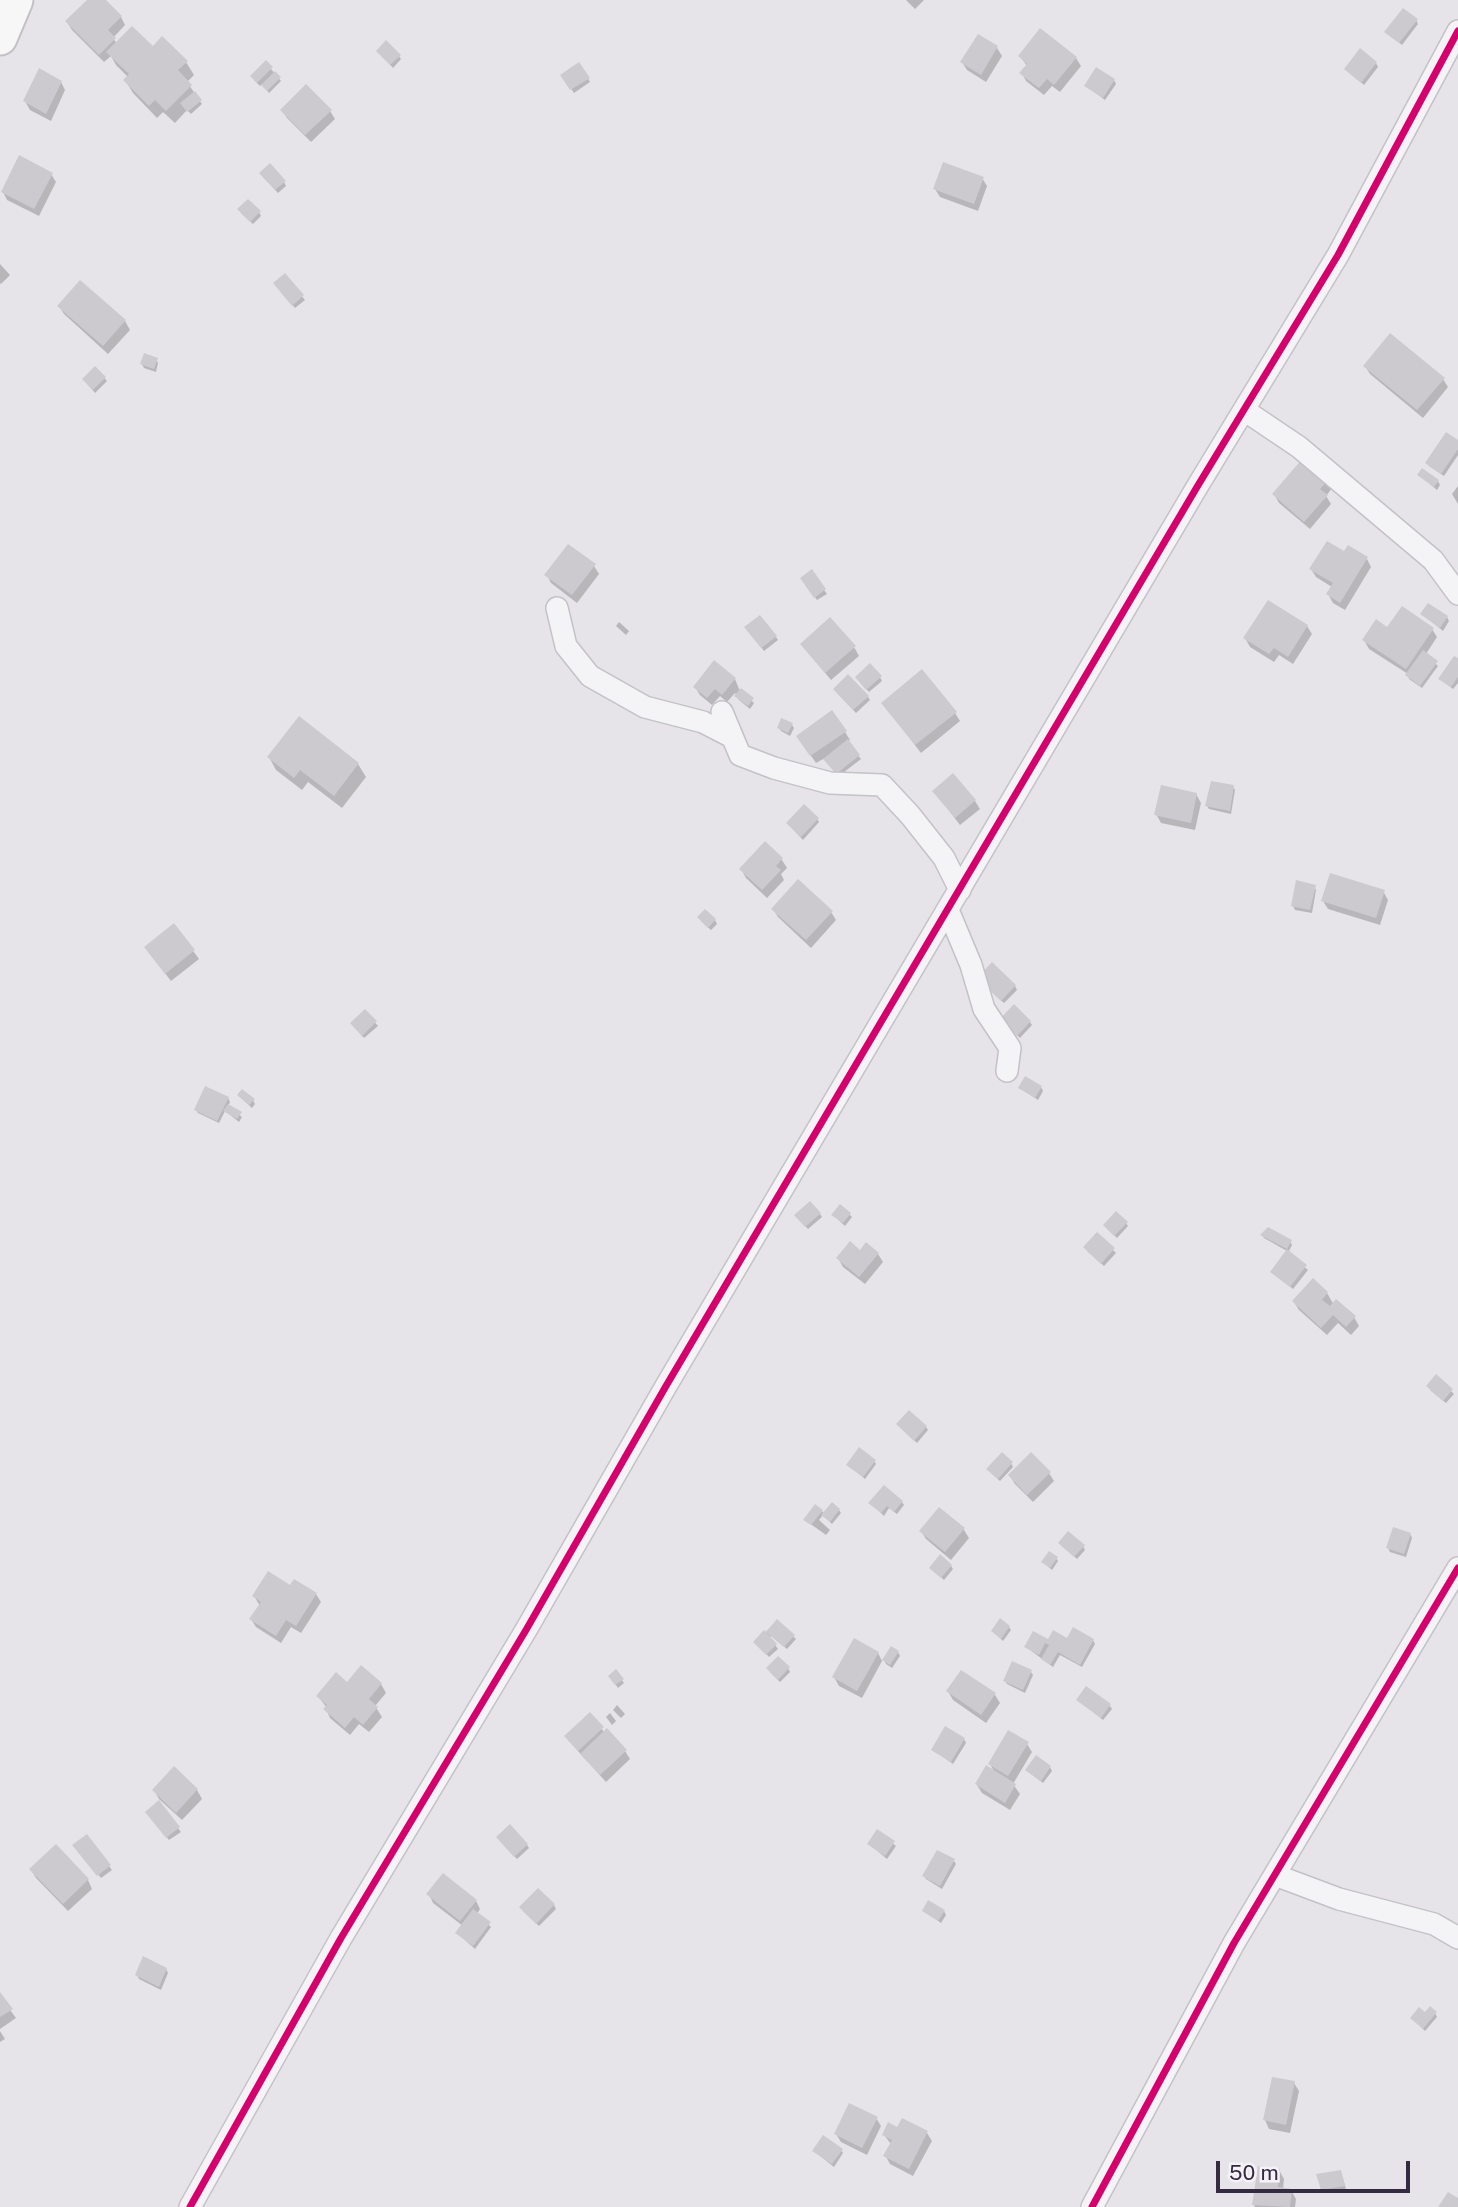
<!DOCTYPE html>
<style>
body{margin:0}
#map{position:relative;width:1458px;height:2207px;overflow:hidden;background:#e6e4e8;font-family:"Public Sans",sans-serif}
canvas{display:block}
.scale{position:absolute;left:1216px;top:2161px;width:194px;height:32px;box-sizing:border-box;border:4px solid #342b41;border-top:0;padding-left:9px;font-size:21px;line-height:24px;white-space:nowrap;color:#342b41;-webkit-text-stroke:5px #f4f2f7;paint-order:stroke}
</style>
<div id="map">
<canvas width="1458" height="2207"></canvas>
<div class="scale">50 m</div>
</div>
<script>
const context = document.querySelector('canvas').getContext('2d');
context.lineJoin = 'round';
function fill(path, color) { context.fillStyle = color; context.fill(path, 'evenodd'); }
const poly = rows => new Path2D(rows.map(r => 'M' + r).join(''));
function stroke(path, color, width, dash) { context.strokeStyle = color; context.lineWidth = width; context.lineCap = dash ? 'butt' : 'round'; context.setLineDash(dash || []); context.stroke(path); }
fill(poly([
 [89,0,104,0,121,17,125,25,113,38,117,44,186,62,194,75,187,82,202,104,191,114,187,110,175,123,163,112,157,118,133,93,125,80,128,77,116,65,111,56,104,62,72,30,67,22],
 [906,0,924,0,915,9],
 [1416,20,1418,24,1402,45,1387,32],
 [997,48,1002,56,986,82,967,70,962,62],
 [378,51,399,56,401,59,393,68],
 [1020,56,1076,58,1081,66,1060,92,1052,86,1044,95,1026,81,1022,73,1027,66],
 [266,63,281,81,269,93,262,84,260,86,254,80],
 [1376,63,1378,67,1364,85,1346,69],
 [579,64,590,82,574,93,562,76],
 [1114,80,1116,84,1105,100,1086,86],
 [61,82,65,90,51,121,30,110,25,101],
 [282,110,330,111,335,119,311,142,287,118],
 [51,174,56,182,39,216,7,200,3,192],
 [263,177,284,182,286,186,278,193],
 [982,178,987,186,978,211,940,197,935,189],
 [259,212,261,216,253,224,241,213],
 [0,264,10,275,1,284,0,283],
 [285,276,305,300,295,308,277,287],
 [59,306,125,321,130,330,108,354,64,314],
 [156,359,158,363,156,372,144,368,142,364],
 [1365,366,1443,379,1448,387,1423,418,1370,374],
 [95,368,107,381,95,393,84,380],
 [1458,442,1458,455,1444,476,1429,466,1427,463],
 [1304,460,1332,488,1326,496,1331,504,1310,529,1279,503,1274,494],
 [1419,475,1438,481,1440,485,1437,490],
 [1458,486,1458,504,1452,494],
 [1344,553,1367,559,1371,567,1345,610,1333,603,1328,594,1332,587,1316,577,1311,569],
 [594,566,599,574,577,603,551,583,547,575],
 [811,572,827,594,817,600,802,578],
 [1422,614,1447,617,1449,621,1443,631],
 [619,622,629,631,626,635,616,626],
 [1307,626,1312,634,1293,664,1279,655,1274,662,1250,647,1245,638],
 [1432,629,1437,637,1426,654,1438,666,1422,688,1409,679,1408,674,1369,649,1364,640,1388,630],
 [749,631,776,637,778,640,764,651],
 [802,645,854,647,859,656,831,680],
 [1458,660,1458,683,1453,689,1440,679],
 [880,677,882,681,869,692,859,680],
 [735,679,739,689,754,703,750,709,739,700,735,693,727,702,720,696,712,705,700,695,695,687],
 [837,693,868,697,870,700,856,713],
 [883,703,955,713,960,721,921,753],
 [299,719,358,764,366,777,342,808,308,782,302,790,276,770,269,757],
 [792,725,794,728,790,736,781,731,779,728],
 [845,732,850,740,847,742,861,759,839,776,825,758,816,763,803,744],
 [1233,787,1235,790,1231,814,1209,809,1207,806],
 [934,791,975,801,980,809,960,825],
 [1196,794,1201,803,1195,830,1161,823,1156,814],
 [817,819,819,822,803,840,788,824],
 [765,844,782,860,787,868,781,874,784,880,767,898,746,878,741,869],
 [1314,886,1316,890,1312,913,1295,910,1293,906],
 [1383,891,1388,900,1380,925,1328,909,1323,901],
 [773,909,831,912,836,920,811,948,778,917],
 [715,920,717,924,711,930,701,921],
 [174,925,199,959,171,981,151,955],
 [981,982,1015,986,1017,990,1004,1003],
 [365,1011,378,1026,364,1038,354,1027],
 [1030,1022,1032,1025,1020,1038,1004,1023],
 [1041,1087,1043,1091,1038,1100,1020,1088],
 [239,1096,253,1100,255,1104,252,1108],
 [228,1098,230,1102,228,1106,242,1117,239,1122,225,1111,219,1123,198,1113,196,1110],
 [820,1214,822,1217,808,1229,799,1219],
 [849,1214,852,1217,845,1226,833,1215],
 [1126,1223,1128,1226,1117,1238,1107,1228],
 [1097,1234,1116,1253,1104,1266,1087,1251],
 [1262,1235,1290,1241,1292,1245,1288,1253,1308,1270,1293,1289,1272,1272,1287,1251,1264,1238],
 [861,1252,878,1254,883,1262,865,1284,843,1267,838,1258],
 [1327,1293,1334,1305,1354,1317,1359,1326,1351,1335,1338,1323,1327,1335,1299,1310,1294,1302],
 [1436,1377,1454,1394,1446,1403,1430,1390],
 [898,1425,926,1427,928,1430,917,1443],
 [874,1461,876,1464,865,1479,848,1465],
 [1011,1463,1013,1467,1000,1481,991,1473],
 [1049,1473,1054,1481,1033,1502,1015,1484,1010,1476],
 [902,1502,904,1505,897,1514,889,1508,884,1516,871,1503],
 [939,1509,964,1530,969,1538,951,1560,926,1539,921,1531],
 [839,1510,841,1513,832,1524,823,1515,819,1520,830,1530,826,1535,805,1520,822,1511,824,1514],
 [1410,1534,1412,1538,1406,1557,1390,1552,1388,1548],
 [1060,1543,1083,1546,1085,1550,1077,1559],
 [1056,1558,1058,1561,1052,1570,1043,1562],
 [951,1566,953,1569,944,1580,931,1568],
 [291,1587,316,1594,321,1602,301,1633,291,1627,281,1643,256,1627,251,1619,260,1606,254,1596],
 [777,1621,796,1639,787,1649,771,1636,770,1637,778,1649,769,1657,755,1642],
 [1009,1627,1011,1630,1003,1641,993,1631],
 [1093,1640,1095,1644,1082,1667,1060,1655,1053,1667,1026,1647,1049,1641],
 [898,1652,900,1656,892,1668,886,1664,884,1660],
 [878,1653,882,1661,862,1698,839,1686,834,1677],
 [361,1667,381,1684,386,1693,375,1706,382,1717,369,1732,359,1724,350,1735,330,1718,326,1709,327,1708,318,1696,347,1684],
 [788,1668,790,1672,780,1682,770,1672],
 [616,1672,624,1683,618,1688,610,1676],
 [1031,1672,1033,1675,1025,1693,1007,1684,1005,1681],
 [948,1691,995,1695,1000,1703,986,1723,953,1700],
 [1078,1700,1110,1706,1112,1709,1103,1720],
 [617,1705,625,1714,621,1718,613,1710],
 [610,1713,616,1721,612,1725,606,1717],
 [590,1715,605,1733,625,1751,630,1759,606,1782,568,1740],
 [964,1739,966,1743,953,1764,933,1750],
 [1027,1744,1032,1752,1013,1784,1020,1794,1010,1810,982,1793,977,1785,995,1773,990,1764],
 [1050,1767,1052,1771,1043,1783,1027,1771],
 [154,1790,197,1790,202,1799,182,1820,159,1799],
 [159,1803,181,1832,169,1840,150,1816],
 [878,1831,896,1846,887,1859,869,1844],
 [86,1836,112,1870,101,1878,77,1848],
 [500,1841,527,1845,529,1848,517,1859],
 [954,1861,956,1864,942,1889,926,1879,924,1876],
 [31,1870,88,1880,92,1889,68,1911,36,1878],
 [429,1894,476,1901,480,1909,477,1914,491,1927,475,1949,457,1933,463,1926,433,1903],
 [554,1905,556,1909,539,1926,523,1911],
 [924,1911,944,1911,946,1915,941,1923],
 [166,1969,168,1973,161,1990,139,1979,137,1975],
 [0,1996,16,2018,0,2029],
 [1435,2013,1437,2017,1425,2031,1412,2018],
 [0,2031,5,2039,0,2042],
 [1294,2083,1299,2091,1290,2133,1269,2129,1265,2120],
 [876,2118,881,2126,867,2155,841,2142,836,2134],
 [898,2129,927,2133,932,2141,913,2176,890,2164,885,2155,891,2144,884,2135],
 [841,2150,843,2153,834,2167,814,2151],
 [1279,2170,1284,2179,1283,2189,1291,2190,1296,2199,1295,2207,1255,2207,1254,2205],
 [1342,2175,1346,2189,1325,2193,1323,2189]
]), '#0003');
fill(poly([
 [87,0,106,0,122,16,108,30,116,38,99,55,65,21],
 [1403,8,1418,19,1399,43,1384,32],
 [132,26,153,46,162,36,188,61,178,70,192,85,166,111,155,100,149,106,123,80,129,74,106,52],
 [1040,28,1077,57,1054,85,1047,79,1039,88,1019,73,1027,64,1018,56],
 [978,34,998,46,981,75,960,62],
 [386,40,401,55,390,65,376,51],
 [1360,48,1377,62,1361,83,1344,69],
 [266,60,273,67,257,83,250,76],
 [579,62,590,78,570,90,560,75],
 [1096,67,1115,79,1103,98,1084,86],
 [39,68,62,81,46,114,23,101],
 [275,71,281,77,267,91,261,85],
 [306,84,332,110,305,135,280,110],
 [195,91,202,100,187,112,180,103],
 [19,155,53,173,34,209,1,192],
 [943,162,984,177,974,204,933,189],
 [270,163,286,181,275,190,259,173],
 [248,199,261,211,250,222,237,209],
 [285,273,304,295,292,306,273,283],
 [80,280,126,320,103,346,57,306],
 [1390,333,1445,378,1417,410,1363,366],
 [144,353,158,358,154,369,140,364],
 [95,366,106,377,93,390,82,379],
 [1446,432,1458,440,1458,449,1441,474,1425,463],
 [1304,457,1329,479,1320,489,1328,495,1304,522,1272,494],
 [1422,468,1439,480,1434,487,1417,475],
 [1327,541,1344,551,1348,545,1368,557,1340,603,1326,594,1333,583,1309,569],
 [568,544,596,564,572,595,544,575],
 [812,569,826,589,814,598,800,578],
 [1268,600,1308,625,1288,657,1274,648,1269,654,1243,638],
 [1428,603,1448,616,1440,628,1420,614],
 [1402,606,1434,628,1406,669,1362,640,1376,619,1387,627],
 [760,615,777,636,761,648,744,627],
 [830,617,856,646,825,673,800,644],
 [1423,650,1438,661,1420,686,1405,675],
 [1454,656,1458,658,1458,677,1451,687,1438,679],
 [714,660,736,678,722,695,715,689,707,698,693,687],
 [870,663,882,676,866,690,855,677],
 [922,669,957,712,915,745,881,703],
 [848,674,869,696,853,710,833,689],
 [741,688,754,698,748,706,734,696],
 [832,710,847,731,810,756,796,736],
 [299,716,359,763,334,796,300,770,294,778,267,757],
 [781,718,793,723,788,733,777,728],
 [848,739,860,755,836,774,823,759],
 [953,773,976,800,955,818,932,791],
 [1211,781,1234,785,1230,811,1205,806],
 [1161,785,1197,793,1191,823,1154,815],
 [804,804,819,818,801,837,786,823],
 [765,841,783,858,776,866,781,870,762,890,739,869],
 [1330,873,1385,890,1376,918,1321,901],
 [798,879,833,911,806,940,771,909],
 [1296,880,1316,885,1310,910,1291,906],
 [705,909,716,919,708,928,697,917],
 [174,923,195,950,165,974,144,947],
 [992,962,1016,985,1001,1001,977,978],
 [1014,1004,1031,1021,1017,1036,1000,1019],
 [365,1009,377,1021,362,1036,350,1023],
 [1025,1076,1042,1086,1035,1098,1018,1088],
 [205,1086,229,1097,217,1121,194,1110],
 [242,1089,255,1099,249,1105,237,1095],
 [228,1104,242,1112,237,1119,223,1111],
 [810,1201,821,1213,805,1227,794,1215],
 [840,1204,851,1213,843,1223,831,1215],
 [1116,1211,1128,1222,1114,1236,1103,1225],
 [1268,1227,1292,1240,1287,1249,1260,1235],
 [1097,1232,1115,1248,1101,1264,1083,1247],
 [850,1241,860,1250,866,1242,879,1253,859,1277,836,1258],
 [1287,1249,1307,1265,1290,1287,1270,1272],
 [1313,1278,1328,1292,1322,1300,1330,1306,1336,1299,1356,1316,1346,1327,1333,1315,1321,1328,1292,1301],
 [1436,1374,1453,1389,1443,1401,1426,1386],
 [909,1410,927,1426,914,1441,896,1424],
 [859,1447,876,1460,863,1477,846,1465],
 [1002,1452,1013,1462,998,1479,986,1469],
 [1031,1452,1051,1472,1027,1495,1008,1475],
 [884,1485,903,1501,894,1512,887,1506,881,1513,868,1503],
 [832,1502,840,1509,830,1522,821,1515],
 [815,1504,823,1510,811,1525,803,1520],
 [939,1507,965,1528,945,1552,919,1531],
 [1393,1527,1411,1533,1404,1554,1386,1548],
 [1068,1531,1085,1545,1074,1557,1058,1543],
 [1049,1551,1058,1557,1050,1568,1041,1562],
 [940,1554,952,1565,941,1578,929,1568],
 [268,1571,290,1585,294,1579,317,1593,296,1626,286,1620,276,1636,249,1619,261,1602,252,1596],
 [1000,1618,1010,1626,1001,1639,991,1631],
 [777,1619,795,1635,784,1647,766,1632],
 [1073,1627,1094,1639,1080,1665,1058,1652,1050,1665,1041,1659,1049,1645,1045,1643,1039,1655,1024,1647,1033,1631,1048,1639,1053,1630,1067,1638],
 [764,1630,777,1644,766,1655,753,1642],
 [854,1638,879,1652,857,1691,832,1677],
 [891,1646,899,1651,890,1665,882,1660],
 [778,1656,790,1667,778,1680,766,1668],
 [1012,1661,1032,1670,1023,1690,1003,1681],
 [361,1665,382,1683,369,1699,378,1707,363,1725,354,1717,345,1728,323,1709,327,1705,316,1696,336,1672,347,1682],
 [616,1669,624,1679,615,1685,608,1676],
 [961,1670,996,1693,981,1715,946,1691],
 [1086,1686,1111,1704,1101,1718,1076,1700],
 [590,1712,604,1727,578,1751,564,1736],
 [945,1726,965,1738,951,1762,931,1750],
 [607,1728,627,1750,600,1775,580,1754],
 [1008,1730,1029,1742,1008,1776,988,1764],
 [1036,1755,1051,1766,1041,1781,1025,1770],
 [986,1765,1016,1784,1005,1803,975,1784],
 [174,1766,198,1789,176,1813,152,1790],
 [159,1800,180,1827,166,1838,145,1812],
 [510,1824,528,1844,514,1857,496,1837],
 [877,1829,895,1841,885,1856,867,1844],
 [87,1834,111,1865,97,1876,72,1845],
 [56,1844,89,1879,63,1904,29,1869],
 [937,1850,955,1859,940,1886,922,1876],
 [443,1873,477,1900,460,1921,426,1894],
 [538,1888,555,1904,536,1924,519,1907],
 [928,1900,945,1910,938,1921,922,1911],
 [473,1909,491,1922,473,1946,455,1933],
 [143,1956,167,1968,159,1987,135,1975],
 [0,1992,13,2009,0,2017],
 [1430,2006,1437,2012,1423,2029,1410,2018,1419,2007,1425,2012],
 [1272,2077,1295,2081,1286,2125,1263,2120],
 [849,2103,878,2117,862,2148,834,2134],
 [902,2118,928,2131,909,2169,883,2156,892,2140,882,2135,888,2122,897,2127],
 [823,2135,843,2149,832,2164,812,2151],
 [1258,2166,1280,2169,1278,2187,1292,2189,1290,2207,1252,2205],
 [1341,2170,1345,2186,1321,2190,1316,2174],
 [1448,2192,1458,2198,1458,2207,1438,2207]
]), '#cdcacf');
const street = poly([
 [1244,410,1299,447,1433,560,1458,594],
 [557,608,566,646,590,676,645,707,703,722,732,737],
 [722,712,740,755,774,768,830,783,882,785,910,815,944,858,960,890],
 [948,910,971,965,984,1009,1010,1048,1007,1071],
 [1275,1875,1339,1899,1434,1924,1458,1938],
 [190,2207,341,1938,526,1630,666,1386,1197,487,1338,255,1458,31],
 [1092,2207,1234,1943,1458,1568]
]);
const primary = poly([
 [0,38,16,0]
]);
stroke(street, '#c4c2c6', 24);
stroke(primary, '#c3c0c6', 37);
stroke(street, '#f4f3f5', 21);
stroke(primary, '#f7f7f7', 33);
stroke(poly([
 [190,2207,341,1938,526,1630,666,1386,1197,487,1338,255,1458,31],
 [1092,2207,1234,1943,1458,1568]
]), '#d6006c', 7);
</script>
